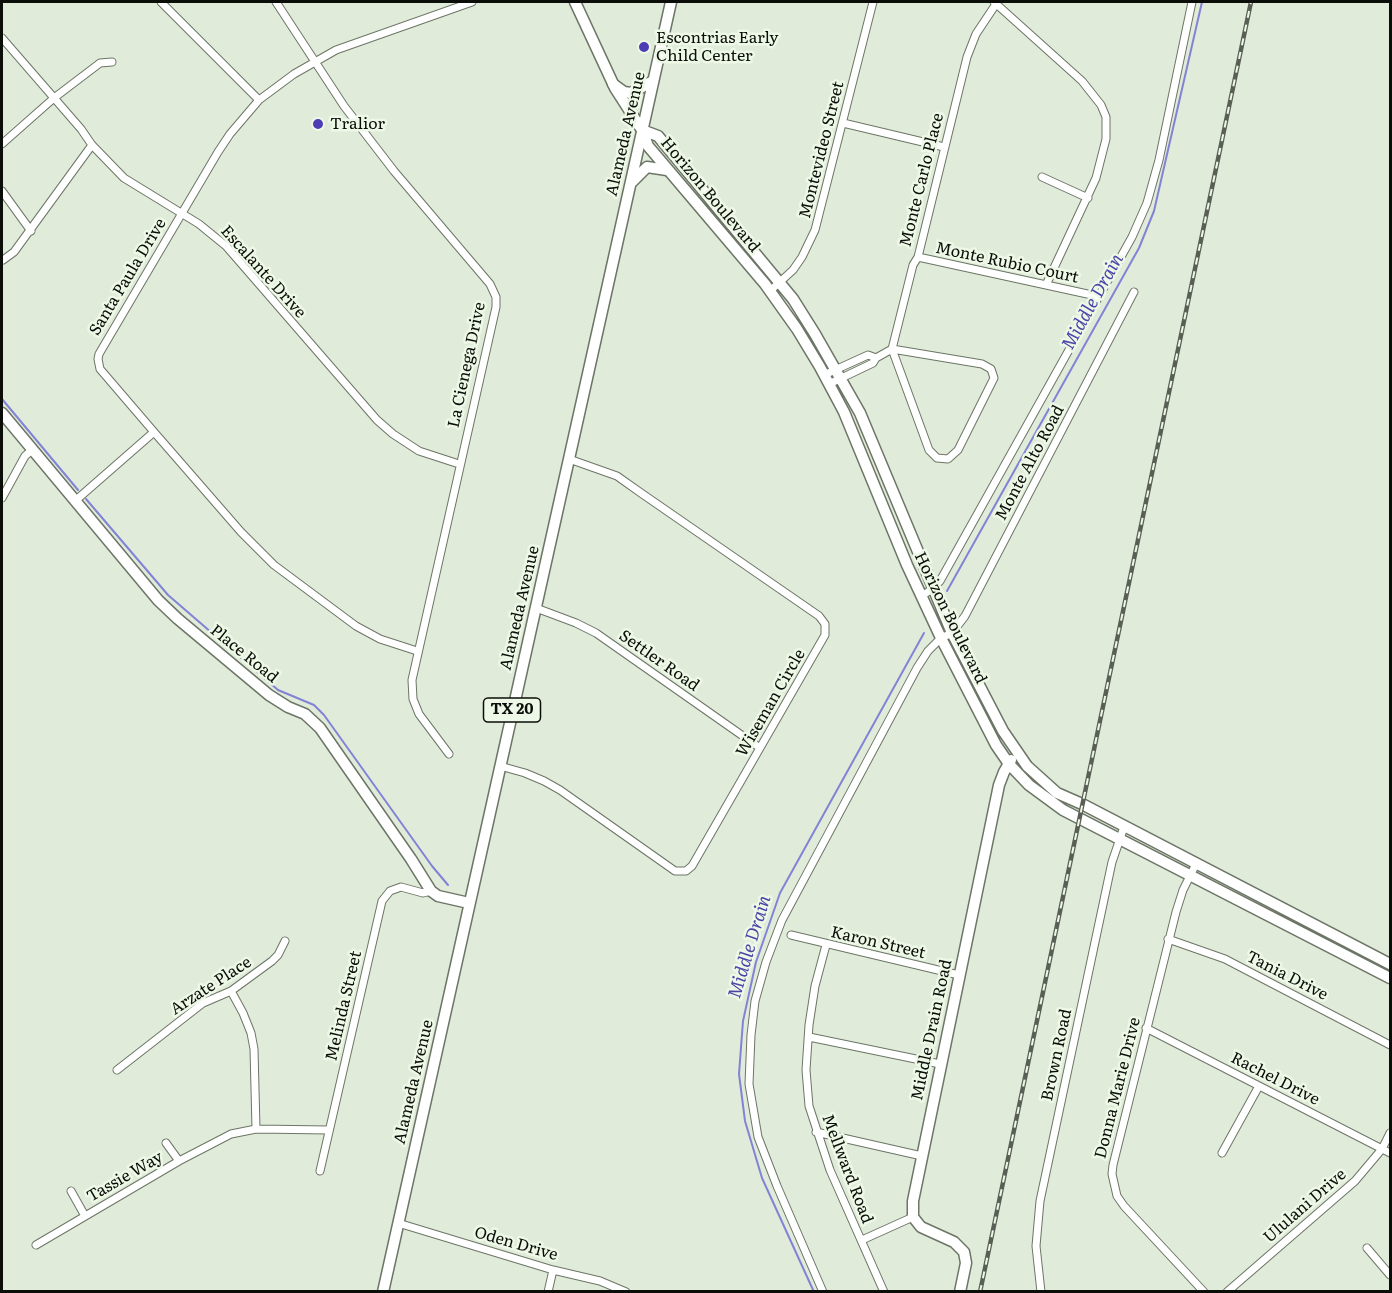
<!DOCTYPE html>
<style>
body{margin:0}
#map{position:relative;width:1392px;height:1293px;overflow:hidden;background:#e1ebda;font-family:Literata,serif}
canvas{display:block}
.frame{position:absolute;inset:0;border:3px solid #0a0d08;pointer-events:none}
</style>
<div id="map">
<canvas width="1392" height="1293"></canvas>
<div class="frame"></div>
</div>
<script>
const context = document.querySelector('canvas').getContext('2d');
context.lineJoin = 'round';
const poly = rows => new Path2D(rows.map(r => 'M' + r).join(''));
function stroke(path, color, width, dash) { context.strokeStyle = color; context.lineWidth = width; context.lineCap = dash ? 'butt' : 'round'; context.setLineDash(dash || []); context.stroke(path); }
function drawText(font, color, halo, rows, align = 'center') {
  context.font = font + ' Literata,serif'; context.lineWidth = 5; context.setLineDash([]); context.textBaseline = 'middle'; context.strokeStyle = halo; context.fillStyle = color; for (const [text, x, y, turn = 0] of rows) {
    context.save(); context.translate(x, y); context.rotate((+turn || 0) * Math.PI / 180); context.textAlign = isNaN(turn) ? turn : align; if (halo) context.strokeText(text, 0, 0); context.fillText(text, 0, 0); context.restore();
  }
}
stroke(poly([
 [2,399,78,490],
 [86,499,168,595,278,690,314,705,324,715,432,866,448,885],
 [947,591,1139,248,1154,211,1202,2],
 [814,1292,762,1178,745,1121,739,1074,743,1021,756,962,780,893,924,633]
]), '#8283d5', 2);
const street = poly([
 [161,2,259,100],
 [276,2,344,106,394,171,490,284,496,297,496,307,412,680,413,699,419,714,449,754],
 [994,2,1082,81,1101,105,1106,117,1106,139,1096,178,1046,285],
 [2,38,81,129,92,145,124,178,199,224,226,246,377,420,393,434,419,451,459,464],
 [843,123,944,147],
 [2,144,54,98,100,63,112,62],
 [1042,177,1088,198],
 [2,191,31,231],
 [918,257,1092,295],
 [3,260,14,252,92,145],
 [770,291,793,270,802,257,815,230,873,2],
 [892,349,982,364,991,369,994,378,958,450,948,459,937,458,929,450,892,349],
 [876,358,892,349,913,265,918,257,967,57,976,34,996,4],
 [824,375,868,355,876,358,873,363,829,384],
 [2,498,25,456,32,450],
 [75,501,154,432],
 [922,596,932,589,940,581,1132,237,1147,203,1159,160,1192,2],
 [536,608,576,623,596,633,760,748],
 [417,651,380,639,356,626,274,565,241,532,154,432,100,369,98,359,99,354,218,152,230,134,259,100,294,74,336,50,472,2],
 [500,766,525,773,544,781,560,790,675,871,686,871,692,866,825,635,825,624,819,616,641,493,617,476,569,459],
 [1196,864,1183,890,1176,912,1113,1165,1112,1174,1117,1196,1124,1206,1204,1292],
 [791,935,959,975],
 [1168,939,1225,959,1390,1045],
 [826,945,815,986,809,1025,806,1070,809,1106,830,1170,884,1292],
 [231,991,243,1013,251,1033,254,1049,256,1129],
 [1146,1028,1390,1153],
 [809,1037,940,1064],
 [117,1070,203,1003,231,991,272,961,278,955,285,941],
 [816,1132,922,1156],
 [166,1143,179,1161],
 [1222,1153,1259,1086],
 [320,1171,382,901,390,891,401,887,423,893,431,891],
 [71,1191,85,1216],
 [398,1223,553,1270,600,1281,626,1292],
 [862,1240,913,1217],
 [36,1245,179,1161,231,1134,256,1129,329,1130],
 [1367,1248,1390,1275],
 [548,1292,553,1270],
 [823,1292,777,1186,758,1137,749,1084,751,1035,755,1001,766,962,782,920,917,668,928,651,941,638,952,633,965,616,1134,292],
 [1041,1292,1036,1246,1040,1201,1112,862,1124,827],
 [1227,1292,1355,1181,1382,1149,1390,1133]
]);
const secondary = poly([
 [575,2,615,88,642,130,648,146,765,284,797,329,820,367,844,412,907,565,941,638,996,745,1009,764,1029,785,1063,810,1390,978],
 [642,130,658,136,793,299,815,334,860,413,952,633,1003,731,1027,766,1057,793,1082,804,1390,964],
 [2,413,158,600,178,619,269,695,288,707,305,714,320,728,411,859,431,891,438,896,469,903],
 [960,1292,966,1263,964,1252,954,1242,921,1227,913,1217,913,1201,999,785,1004,772,1011,760]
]);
const primary = poly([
 [613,84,624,92,631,93,653,81],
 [632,182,647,167,667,170],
 [383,1292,671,2]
]);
stroke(street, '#6c7566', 9);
stroke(secondary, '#6c7566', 13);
stroke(primary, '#6c7566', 13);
stroke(street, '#fff', 7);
stroke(secondary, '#fff', 10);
stroke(primary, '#fff', 10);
const rail = poly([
 [980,1292,1251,2]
]);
stroke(rail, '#5a5f56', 4.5);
stroke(rail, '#eef8e7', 2, [7]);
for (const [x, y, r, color] of [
 [644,47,6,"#4c3db4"],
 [318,124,6,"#4c3db4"]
]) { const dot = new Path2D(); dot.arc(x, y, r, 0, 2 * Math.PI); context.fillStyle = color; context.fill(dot); stroke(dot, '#eef8e7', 2); }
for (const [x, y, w] of [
 [512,710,57]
]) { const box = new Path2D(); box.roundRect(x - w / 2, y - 12, w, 24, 4.5); context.fillStyle = '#eef8e7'; context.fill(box); stroke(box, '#0a0d08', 1.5); }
drawText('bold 15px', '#0a0d08', null, [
 ["TX 20",512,710]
]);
drawText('16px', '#0a0d08', '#eef8e7', [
 ["Escontrias Early",656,38],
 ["Child Center",656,56],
 ["Tralior",330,124]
], 'left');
drawText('16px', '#0a0d08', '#eef8e7', [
 ["Alameda Avenue",626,134,-77],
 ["Montevideo Street",822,150,-76],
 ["Monte Carlo Place",922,180,-76],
 ["Horizon Boulevard",710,195,50],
 ["Monte Rubio Court",1007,263,12],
 ["Escalante Drive",263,272,48],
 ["Santa Paula Drive",128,277,-59],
 ["La Cienega Drive",467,365,-78],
 ["Monte Alto Road",1030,463,-62],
 ["Alameda Avenue",520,608,-77],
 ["Horizon Boulevard",950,618,64],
 ["Place Road",244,654,39],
 ["Settler Road",659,661,35],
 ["Wiseman Circle",771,703,-60],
 ["Karon Street",878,943,13],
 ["Tania Drive",1287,976,27],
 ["Arzate Place",211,986,-33],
 ["Melinda Street",344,1006,-77],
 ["Middle Drain Road",932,1030,-78],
 ["Brown Road",1057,1055,-78],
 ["Rachel Drive",1275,1079,27],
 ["Alameda Avenue",414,1082,-77],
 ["Donna Marie Drive",1118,1088,-76],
 ["Mellward Road",847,1169,69],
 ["Tassie Way",125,1177,-30],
 ["Ululani Drive",1305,1206,-41],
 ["Oden Drive",516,1244,16]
]);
drawText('italic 18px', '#4d46a8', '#eef8e7', [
 ["Middle Drain",1093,302,-61],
 ["Middle Drain",750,947,-73]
]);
</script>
